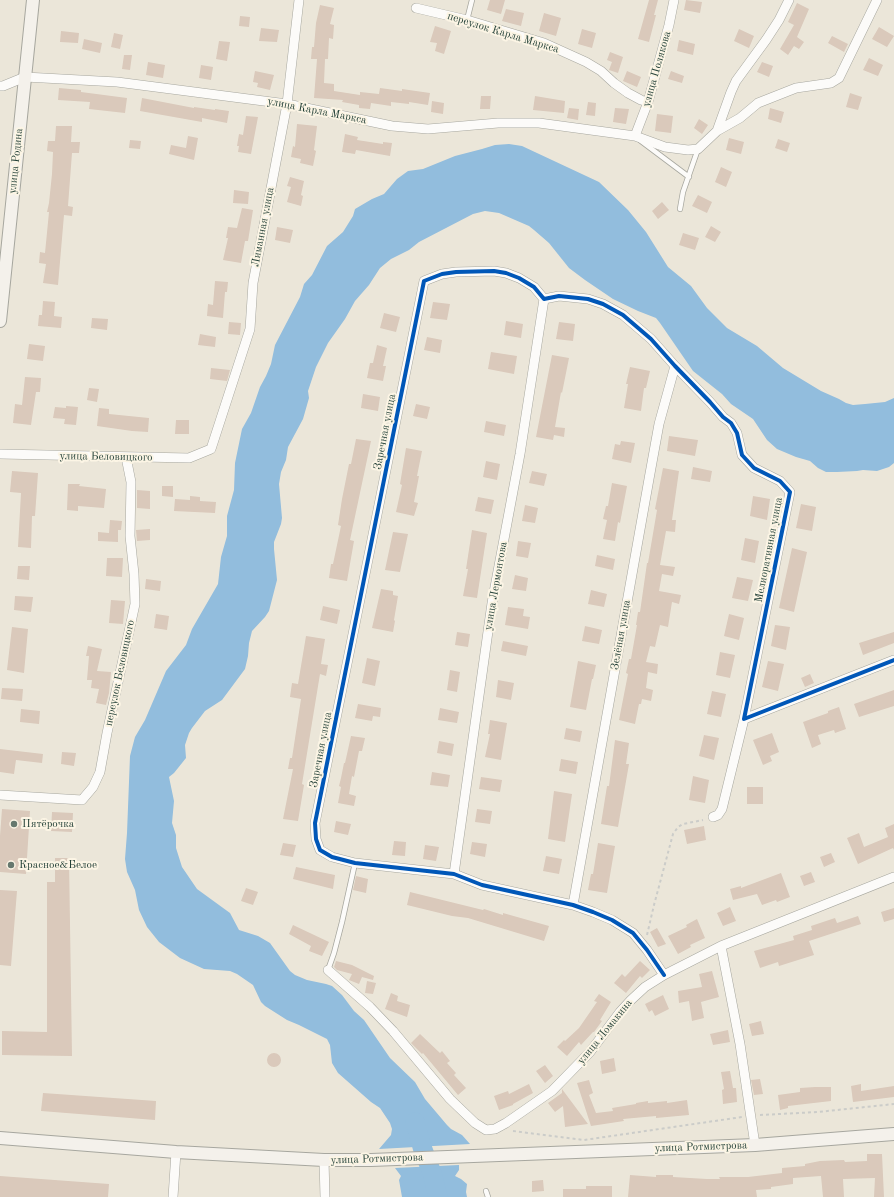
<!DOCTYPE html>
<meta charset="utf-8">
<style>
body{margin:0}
canvas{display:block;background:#ebe6d9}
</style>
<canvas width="894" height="1197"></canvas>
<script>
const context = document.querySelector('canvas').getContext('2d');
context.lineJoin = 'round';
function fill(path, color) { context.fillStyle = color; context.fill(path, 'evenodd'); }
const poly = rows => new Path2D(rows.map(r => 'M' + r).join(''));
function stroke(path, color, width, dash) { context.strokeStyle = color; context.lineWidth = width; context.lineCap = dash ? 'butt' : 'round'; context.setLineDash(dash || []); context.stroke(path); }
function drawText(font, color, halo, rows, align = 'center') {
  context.font = font + ' "Old Standard TT",serif'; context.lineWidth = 4; context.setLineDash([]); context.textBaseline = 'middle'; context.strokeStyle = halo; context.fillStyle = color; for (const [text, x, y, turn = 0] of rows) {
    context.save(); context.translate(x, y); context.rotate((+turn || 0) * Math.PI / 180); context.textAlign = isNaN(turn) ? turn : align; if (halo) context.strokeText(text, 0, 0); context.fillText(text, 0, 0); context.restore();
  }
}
fill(poly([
 [509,144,522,146,599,182,628,210,646,232,668,267,691,286,707,308,727,328,757,346,783,368,821,391,839,399,846,403,853,405,865,404,885,402,894,398,894,463,889,467,877,471,863,470,857,471,837,472,826,472,818,468,810,461,796,457,777,449,767,440,753,419,731,404,722,394,693,371,660,323,656,318,638,311,613,299,585,280,569,268,549,243,534,230,529,226,499,213,485,211,473,214,419,242,409,250,391,259,380,268,369,285,355,301,345,319,328,343,316,367,308,391,309,398,303,419,288,447,286,460,281,472,279,484,282,518,281,524,274,542,274,549,277,580,269,611,265,617,252,631,249,643,248,656,245,669,222,700,205,711,192,728,189,733,185,745,186,758,174,773,169,777,174,801,172,823,176,835,176,848,182,867,197,889,230,913,239,930,258,936,270,943,290,971,295,975,307,980,326,984,332,986,342,995,354,1011,364,1020,390,1058,415,1082,425,1099,447,1125,451,1129,462,1135,470,1144,379,1149,391,1135,392,1129,390,1123,380,1108,371,1102,338,1073,332,1063,330,1045,327,1039,299,1025,287,1020,265,1006,261,1002,253,985,237,974,230,971,204,969,180,958,159,942,147,927,139,910,135,890,127,872,125,859,127,833,130,756,135,737,145,720,166,671,186,645,192,629,218,584,221,557,227,536,227,516,234,490,235,463,242,429,251,413,260,387,266,376,271,364,275,345,300,297,304,284,312,275,327,246,343,232,353,216,355,209,372,199,384,194,397,179,408,171,423,169,455,156,482,149,495,145],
 [459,1165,459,1170,455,1176,461,1179,467,1184,466,1192,467,1197,402,1197,399,1180,401,1176,395,1168]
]), '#92bddd');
stroke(poly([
 [415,1122,422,1147,432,1173,438,1197]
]), '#92bddd', 19);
fill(poly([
 [490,0,505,0,501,14,487,10],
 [649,0,658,0,654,15,656,15,649,42,638,39],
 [686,0,702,2,700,13,684,10],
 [797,3,809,9,797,37,804,42,799,49,794,46,788,55,780,49,794,25,788,22],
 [320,5,334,8,330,24,334,25,333,39,329,38,328,59,325,59,324,83,334,84,334,91,360,95,360,92,379,94,380,88,402,91,402,89,430,93,428,105,409,102,409,104,391,102,391,106,371,103,370,109,359,108,359,105,342,102,343,100,314,98,317,59,311,59,312,47,314,47,316,23],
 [506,9,524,13,521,26,502,21],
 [544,13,561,18,556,36,539,31],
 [240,16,250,17,249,27,239,26],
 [435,26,451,31,444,54,435,51,437,43,430,42],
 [879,27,894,36,887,47,872,39],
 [261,28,279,30,277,42,259,41],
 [582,29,596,33,592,48,578,44],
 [739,29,754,36,749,48,734,41],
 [61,31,79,33,78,43,60,42],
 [114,33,123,35,120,49,111,47],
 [832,36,848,44,844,52,828,43],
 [84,39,102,43,100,53,82,49],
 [679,40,695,44,693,55,677,51],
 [219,41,230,42,227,61,216,59],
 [610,52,623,57,618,73,609,70,612,62,607,60],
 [124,55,132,55,130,70,122,69],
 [869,58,883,65,878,76,863,70],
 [148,62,165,65,163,78,146,75],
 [762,62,773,66,769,77,757,72],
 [201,65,213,67,211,80,199,78],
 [255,71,274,75,270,90,257,87,258,83,253,82],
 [627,71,641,77,637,87,623,81],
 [671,71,684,76,682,83,668,79],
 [59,88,81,90,81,92,127,98,125,113,89,109,90,102,58,100],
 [850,93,862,97,858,110,846,107],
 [481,96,491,96,490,109,480,109],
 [535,96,565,101,564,113,533,110],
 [142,98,194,108,194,107,215,110,215,109,229,111,227,123,202,118,202,122,140,111],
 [432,101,444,103,443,114,431,112],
 [588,102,596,103,595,116,586,115],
 [569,108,579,109,578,120,567,118],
 [615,108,629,109,626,124,613,122],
 [770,108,784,112,781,123,768,119],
 [657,114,673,116,671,133,655,131],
 [246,116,258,117,251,154,238,152,239,146,237,146,239,134,243,135],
 [699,119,708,125,702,134,694,128],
 [297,124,317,126,314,150,316,151,313,166,300,163,301,159,291,157,293,146,295,147],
 [56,126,72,126,71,142,80,142,79,153,72,153,68,206,73,207,72,216,64,215,58,285,43,283,46,264,39,263,40,252,45,253,49,212,47,212,49,203,52,174,53,152,47,151,48,141,55,141],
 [345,134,358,137,357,140,383,144,383,142,392,143,390,156,356,150,355,154,342,152],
 [188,136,198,138,194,160,169,154,171,145,186,148],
 [729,138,744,142,741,154,726,150],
 [778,139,790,143,787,152,775,148],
 [130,140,141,141,140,149,129,148],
 [721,167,732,172,726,187,715,182],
 [290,177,304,181,301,195,303,196,301,206,287,202,291,187,287,186],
 [234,190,249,192,248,204,233,203],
 [698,195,712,202,707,213,692,206],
 [662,202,669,210,658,219,652,211],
 [242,208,253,210,248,241,245,241,241,263,223,260,228,238,226,238,228,227,237,228],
 [711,226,721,232,715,242,705,237],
 [277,227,293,230,290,243,275,240],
 [683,233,699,238,695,250,679,245],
 [215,281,228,282,227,292,225,292,223,318,207,316,208,304,213,305],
 [43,301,55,302,54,316,62,317,61,328,38,326,39,315,42,315],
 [433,302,450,304,447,320,430,318],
 [384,313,400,317,396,332,380,328],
 [92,318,108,319,107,330,91,328],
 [506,321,523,324,521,338,504,335],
 [229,322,241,323,240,335,228,334],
 [559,322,575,324,573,341,556,339],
 [200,334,216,337,215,347,198,345],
 [427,337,442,340,440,353,424,350],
 [29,344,45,346,43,361,27,359],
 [377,345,387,348,383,366,386,366,383,381,367,378,370,363,373,363],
 [491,352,517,356,514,374,488,369],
 [552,355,569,358,562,393,561,392,555,427,565,428,564,437,554,435,553,440,536,437],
 [630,367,650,371,646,388,644,388,641,411,624,408,628,384,626,384],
 [211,368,230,370,227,381,210,379],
 [25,377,41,378,40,392,36,392,31,425,13,423,15,404,22,405],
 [89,388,99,389,97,402,87,400],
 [363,394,380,397,378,411,361,408],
 [416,404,430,407,427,419,413,416],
 [66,406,78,407,76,425,64,424,65,419,53,418,55,407,66,408],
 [99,408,109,409,109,414,149,418,148,432,132,431,97,426],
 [176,420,189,420,189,434,175,434],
 [486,421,506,425,504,436,484,432],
 [669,436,698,440,695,456,667,451],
 [356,439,371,441,350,540,354,541,347,581,329,578,331,564,333,564,341,526,338,525,342,499,349,464,351,464],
 [621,441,635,443,631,463,612,459,615,444,620,445],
 [406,448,422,451,417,476,419,476,414,502,418,503,414,516,396,512,402,485,400,484],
 [486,461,500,464,497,480,483,477],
 [693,467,712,471,710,482,691,479],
 [663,468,679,471,672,520,676,520,675,532,666,531,660,565,675,567,673,576,662,574,659,591,681,595,679,604,672,602,668,627,660,625,655,647,650,646,646,662,658,664,657,674,648,672,646,688,653,690,651,701,642,699,641,704,639,704,635,724,619,720,628,674,626,673,629,659,631,659,637,625,636,625,638,612,640,612,647,563,648,563,657,510,655,509],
 [12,471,38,473,35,516,32,516,31,548,18,547,21,493,10,492],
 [532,471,547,474,544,486,529,483],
 [612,483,627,486,620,523,618,522,615,541,603,539,607,520,603,519,606,506,608,506],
 [68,484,80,484,79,486,106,489,104,508,78,506,78,511,67,510],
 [162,486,173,486,173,497,162,496],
 [137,490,150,491,150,509,137,508],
 [190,496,200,497,200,501,216,502,215,513,174,511,175,499,190,500],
 [753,496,770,499,767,520,750,516],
 [478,497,494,500,491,514,475,511],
 [801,504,816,507,812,531,796,528],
 [525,505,538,508,535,523,522,521],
 [110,520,122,521,121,530,118,530,118,542,98,541,98,532,109,533],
 [150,529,150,540,137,541,136,530],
 [472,530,487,533,477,598,463,596,468,569,466,569],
 [393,532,408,534,400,572,385,570],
 [745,538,759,541,755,563,741,560],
 [518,541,531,543,528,558,516,556],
 [792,548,807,552,794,612,779,608],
 [597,555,615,559,613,570,595,566],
 [107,558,123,558,122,577,106,576],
 [18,566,30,566,29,580,17,579],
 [515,575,528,578,526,591,512,589],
 [737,577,753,580,748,601,732,598],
 [146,579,161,581,160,591,145,589],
 [381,589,393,591,393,595,398,596,394,620,395,621,393,632,372,628],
 [591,590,607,594,604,607,588,604],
 [15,596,33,597,31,612,14,610],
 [111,600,125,601,123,624,109,623],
 [323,606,340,610,337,624,320,620],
 [508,607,524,609,523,616,530,617,528,629,505,625],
 [156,614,169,616,167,630,154,628],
 [729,614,744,618,739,640,724,636],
 [775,625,790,627,786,650,771,646],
 [585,626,602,630,599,644,582,641],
 [12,627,28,629,24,673,7,670],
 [457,632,470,634,468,647,455,645],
 [894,632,894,643,863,655,859,643],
 [306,636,325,639,321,664,328,665,326,676,320,674,302,784,304,785,298,821,283,819,293,769,288,769,290,758,292,758,301,699,290,697,292,683,298,684],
 [503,641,528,646,526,656,501,651],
 [88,646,102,649,97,671,111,672,109,693,106,705,96,703,99,689,91,688,92,680,87,680,89,656,86,656],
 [720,652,735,655,730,678,716,675],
 [367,658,380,661,375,686,362,683],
 [578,661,596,665,593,679,592,679,586,710,570,707],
 [768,661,784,664,778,691,762,687],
 [450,670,460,672,457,692,447,690],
 [810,674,814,683,805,687,801,678],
 [498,680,514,683,511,700,496,697],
 [2,688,23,689,22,701,1,699],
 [894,690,894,706,859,717,854,704],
 [712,691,726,694,721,717,707,714],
 [358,704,381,708,380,717,373,716,372,721,355,718],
 [839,707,846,729,835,733,834,730,818,735,821,744,812,748,803,722,828,713,828,711],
 [440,708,459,712,457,723,438,720],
 [21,709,40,711,39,724,20,722],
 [490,720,507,723,501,760,485,757,490,734,488,734],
 [566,728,582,731,580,742,564,739],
 [772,733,779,752,770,756,772,761,763,765,753,740],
 [704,735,719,738,714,760,699,756],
 [351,736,365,738,362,751,359,751,354,777,352,776,349,794,356,796,354,806,338,803,341,787,339,786,341,778,344,763,345,763],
 [615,740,629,743,626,764,629,764,618,827,601,824,607,786,609,786],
 [439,741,454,744,452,756,437,753],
 [0,749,43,754,42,763,16,760,14,774,0,772],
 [62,752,76,753,74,766,61,764],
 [561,759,578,762,576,774,559,771],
 [432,772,450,775,448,787,430,785],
 [693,776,709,780,705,803,689,800],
 [481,777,502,780,500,792,479,789],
 [747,787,763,787,763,804,747,804],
 [554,791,572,794,565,842,548,839],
 [2,809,30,811,26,874,0,872,0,836],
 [477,809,492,811,490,824,475,822],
 [52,812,73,813,72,832,51,831],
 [336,821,351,824,348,835,334,832],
 [894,824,894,850,893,848,858,864,847,838,859,833,864,847,888,837,885,828],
 [704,826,706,840,687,844,684,830],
 [394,841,406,842,405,856,392,855],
 [472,842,487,844,485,857,470,854],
 [283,843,296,845,293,857,280,855],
 [598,843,615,846,607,893,588,890,591,874,593,874],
 [425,845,439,847,436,861,423,859],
 [831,853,835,862,824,867,820,857],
 [546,856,562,859,559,874,543,871],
 [55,858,69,858,72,1056,2,1055,2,1031,47,1032,47,882,55,882],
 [296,867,335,875,333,889,293,879],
 [811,872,815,882,804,886,800,876],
 [781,873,790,897,777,902,776,900,762,905,757,894,733,900,730,889,741,886,741,888],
 [356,876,368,879,366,893,353,890],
 [246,888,258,892,253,905,241,901],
 [0,890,17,891,11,966,0,965],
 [410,892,483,910,484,909,503,915,503,913,549,926,544,941,468,918,452,916,407,905],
 [730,907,736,921,723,926,717,913],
 [894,908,894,919,884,922,881,912],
 [858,916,861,924,809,941,814,955,779,966,778,962,760,968,754,951,794,940,793,936,812,930,811,926,835,918,837,923],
 [697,919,705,938,690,945,691,947,678,954,668,936,687,927,686,925],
 [293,925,329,942,322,956,309,951,311,946,289,934],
 [657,928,666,944,658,947,650,932],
 [336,961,352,965,374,976,373,980,362,977,359,984,349,980,352,974,337,970,334,967],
 [640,961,650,970,642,978,640,976,626,993,614,983,622,974,625,977],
 [712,971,719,997,701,1002,704,1018,692,1021,689,1001,679,1003,678,991,702,987,699,974],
 [367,981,376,983,373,994,365,993],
 [391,993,398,996,397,1001,410,1005,407,1017,385,1009],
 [599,994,611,1002,600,1020,602,1021,594,1032,593,1032,581,1045,579,1042,567,1056,557,1047,564,1040,565,1041,579,1028,597,1002,594,1001],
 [663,995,669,1009,655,1016,652,1010,649,1012,645,1004],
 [761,1021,764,1034,752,1036,749,1024],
 [728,1030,730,1042,713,1045,710,1034],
 [420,1034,440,1053,442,1051,450,1061,447,1063,456,1073,454,1075,466,1088,458,1095,423,1053,422,1054,411,1043],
 '267 1060a7 7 0 1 1 14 0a7 7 0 1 1-14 0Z',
 [614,1058,616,1071,602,1074,600,1061],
 [545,1065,553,1076,545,1083,536,1071],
 [730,1071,733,1088,736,1088,737,1102,723,1104,722,1090,724,1089,721,1072],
 [760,1079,763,1094,754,1095,751,1080],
 [589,1080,593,1093,589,1095,596,1113,613,1111,612,1108,636,1104,636,1103,648,1101,648,1103,667,1101,667,1103,687,1100,689,1115,656,1118,656,1116,623,1119,624,1121,591,1126,577,1083],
 [529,1084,533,1093,513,1104,513,1105,499,1110,494,1096,508,1091,509,1094],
 [861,1084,861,1091,894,1086,894,1097,853,1102,851,1086],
 [815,1087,831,1087,831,1101,788,1106,788,1108,780,1110,778,1095,800,1092,800,1088],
 [562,1089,588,1124,565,1127,563,1106,555,1112,548,1103,562,1093],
 [43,1093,156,1101,155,1120,41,1111],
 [867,1154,882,1154,884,1197,874,1197,875,1178,843,1179,844,1197,823,1197,821,1176,793,1178,793,1184,771,1187,771,1189,756,1190,757,1197,628,1197,630,1175,656,1177,656,1175,673,1175,673,1177,707,1179,720,1179,719,1177,748,1177,782,1173,782,1168,805,1166,805,1164,820,1161,844,1160,845,1162,867,1161],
 [0,1176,109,1184,108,1197,0,1197],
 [543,1180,544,1191,532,1192,532,1181],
 [586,1186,612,1186,612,1197,563,1197,563,1189,586,1189]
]), '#dac9bb');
const lane = poly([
 [467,20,472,0],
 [641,141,689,177],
 [680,209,683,192,698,149],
 [328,970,334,953,342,922,355,863],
 [486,1191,488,1197]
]);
const street = poly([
 [416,8,467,20,544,43,586,62,601,71,614,83,628,93,641,100,648,102],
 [0,86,3,86,25,77,117,82,287,104,392,126,428,129,498,123,539,123,635,136,665,147,688,150,698,149,717,131,740,118,758,103,796,88,831,83,839,78,877,0],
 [717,131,731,92,736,81,766,40,779,20,789,0],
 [635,136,648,102,669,25,674,0],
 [0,454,189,458,211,449,250,329,253,283,287,104,299,0],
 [0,795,82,800,93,787,100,772,107,733,135,604,134,574,130,536,131,482,126,457],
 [713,817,718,815,722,809,744,719],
 [454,874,492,603,520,454,544,299],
 [573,905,649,479,659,424,675,366],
 [721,946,740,1044,755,1145],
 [328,970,370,1007,393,1031,450,1099,475,1123,486,1130,495,1129,506,1123,552,1091,590,1052,620,1012,631,1000,645,987,664,975,721,946,894,877],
 [664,975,647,950,633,933,612,920,593,912,573,905,482,885,454,874,355,863,332,857,320,850,316,839,315,823,424,281,442,274,456,272,494,271,506,273,519,278,534,287,544,299,559,296,588,299,603,304,623,315,651,339,675,366,710,402,723,417,731,423,737,433,742,455,754,468,780,481,790,492,744,719,894,660],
 [324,1160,325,1197],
 [173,1197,176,1152]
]);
const secondary = poly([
 [0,321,33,0],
 [0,1138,176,1152,324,1160,371,1160,755,1145,894,1134]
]);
stroke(lane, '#a7a79f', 6);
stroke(street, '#a7a79f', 10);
stroke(secondary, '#a7a79f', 14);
stroke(poly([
 [647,935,654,905,673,834,678,827,683,824,703,820],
 [760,1115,818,1112,894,1104],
 [513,1131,584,1140,742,1117]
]), '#cbccc9', 2, [3, 3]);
stroke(lane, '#fcfbf9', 4.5);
stroke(street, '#fcfbf9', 9);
stroke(secondary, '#f4f1eb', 12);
stroke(poly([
 [664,975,647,950,633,933,612,920,593,912,573,905,482,885,454,874,355,863,332,857,320,850,316,839,315,823,424,281,442,274,456,272,494,271,506,273,519,278,534,287,544,299,559,296,588,299,603,304,623,315,651,339,675,366,710,402,723,417,731,423,737,433,742,455,754,468,780,481,790,492,744,719,894,660]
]), '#0057b8', 4);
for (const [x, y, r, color] of [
 [14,824,4,"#66786e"],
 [11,865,4,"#66786e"]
]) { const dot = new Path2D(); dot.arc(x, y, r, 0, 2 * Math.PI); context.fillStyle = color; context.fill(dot); stroke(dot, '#fcf5e5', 1.5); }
drawText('11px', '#1f3d34', '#fcf5e5', [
 ["переулок Карла Маркса",503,33,17],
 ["улица Полякова",657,69,-74],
 ["улица Карла Маркса",317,111,11],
 ["улица Родина",16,161,-84],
 ["Лиманная улица",263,227,-79],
 ["Заречная улица",385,432,-79],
 ["улица Беловицкого",106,457,1],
 ["Мелиоративная улица",769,550,-79],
 ["улица Лермонтова",496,586,-80],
 ["Зелёная улица",621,635,-80],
 ["переулок Беловицкого",120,673,-78],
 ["Заречная улица",321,750,-79],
 ["улица Ломакина",605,1032,-51],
 ["улица Ротмистрова",701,1147,-2],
 ["улица Ротмистрова",377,1159,-2]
]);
drawText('11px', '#1f3d34', '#fcf5e5', [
 ["Пятёрочка",22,824],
 ["Красное&Белое",19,865]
], 'left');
</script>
